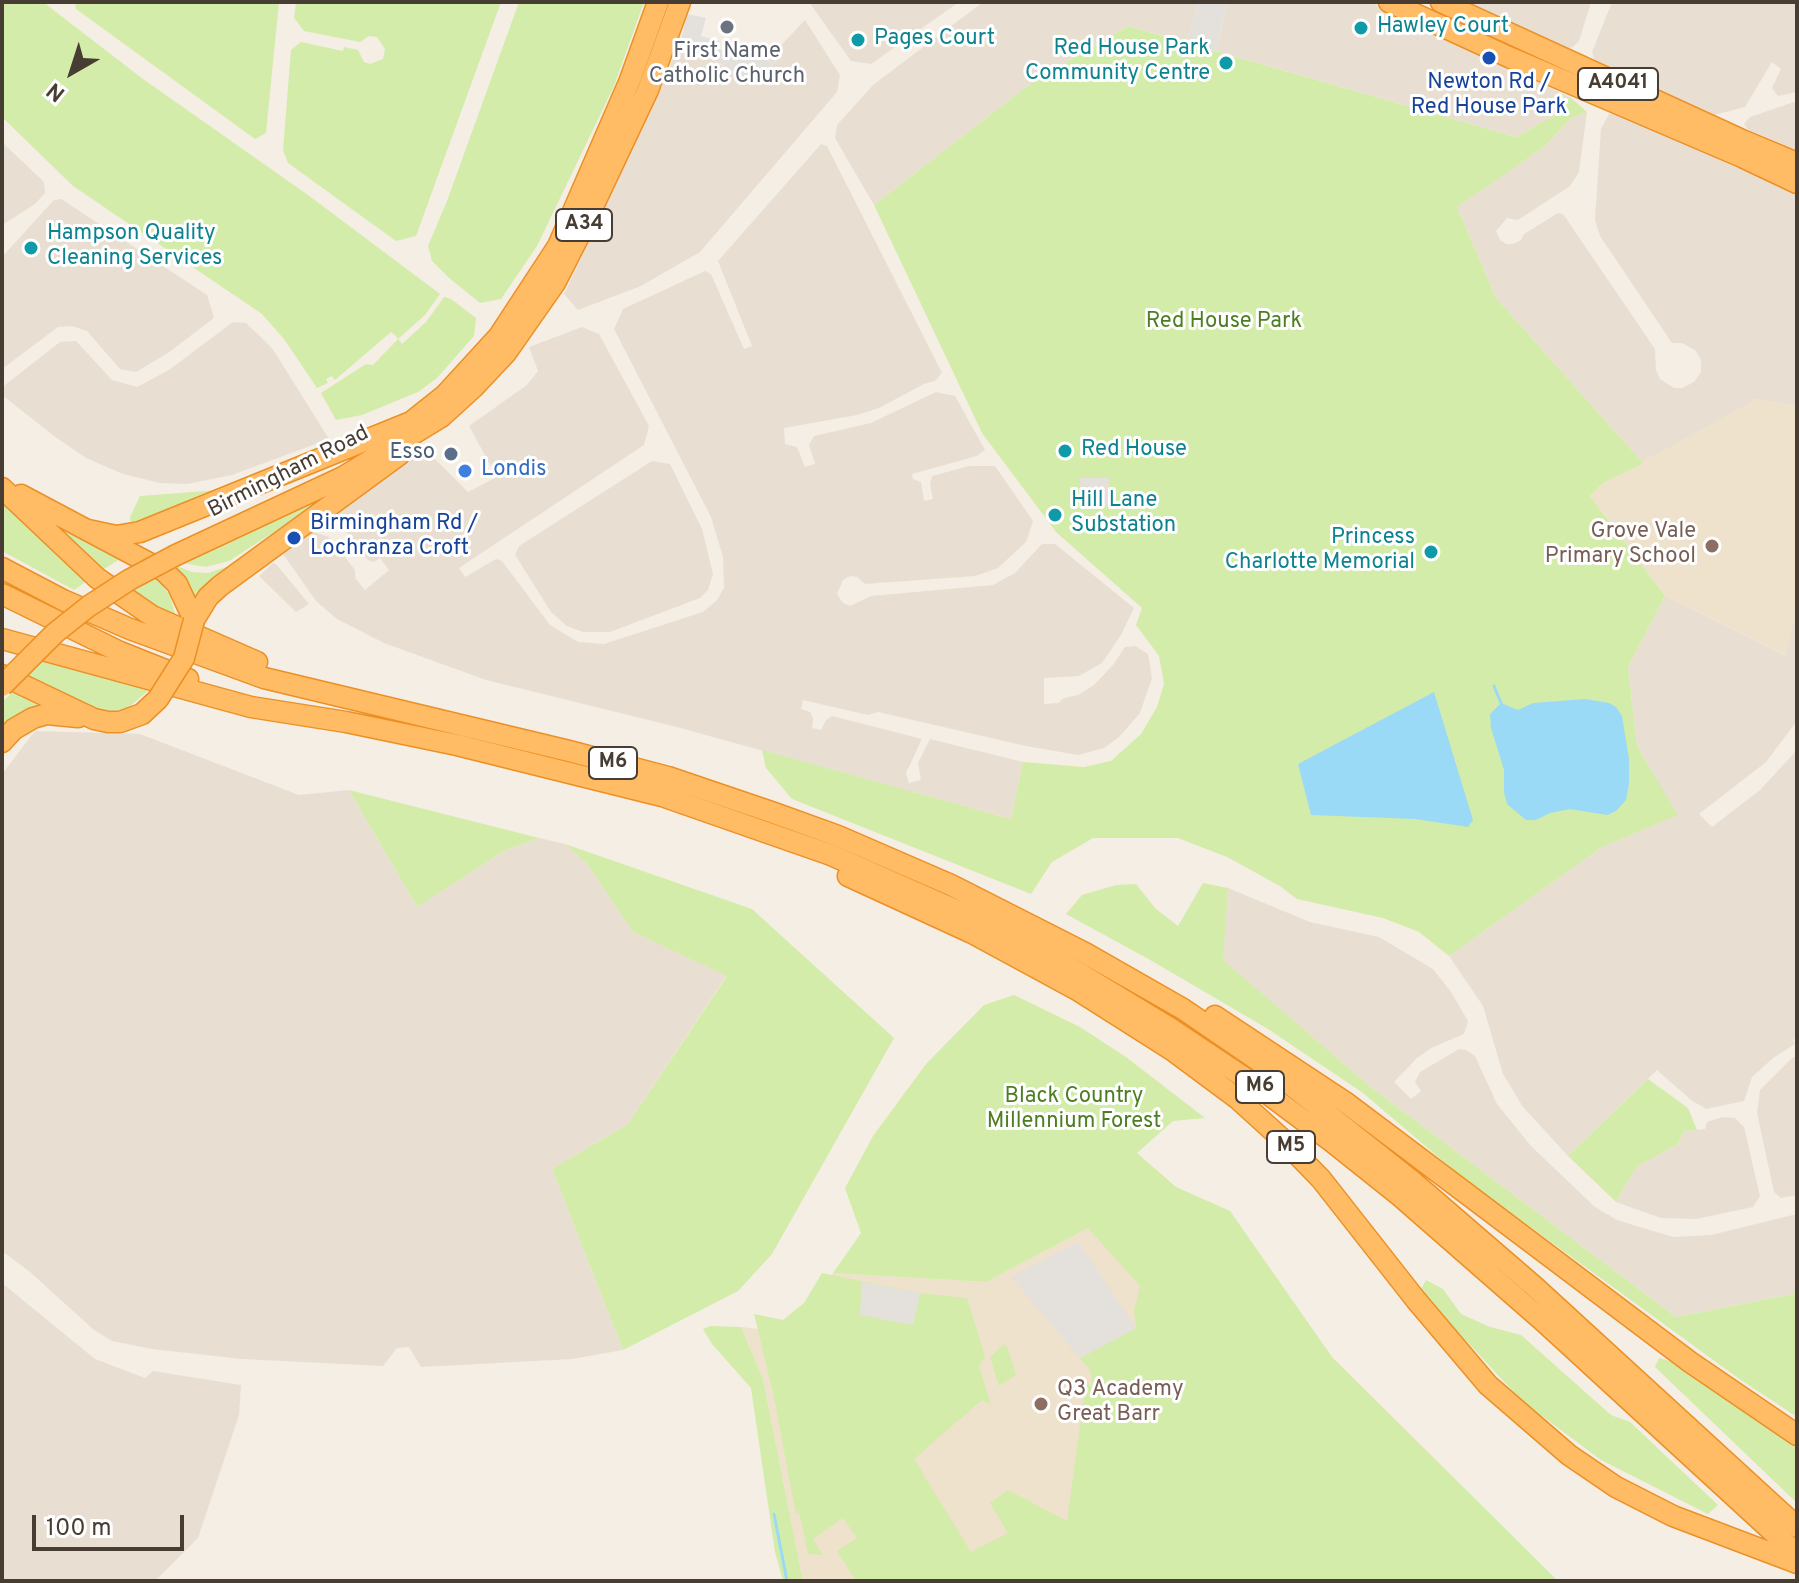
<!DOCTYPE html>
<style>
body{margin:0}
#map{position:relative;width:1799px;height:1583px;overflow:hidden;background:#f4eee4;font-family:Overpass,sans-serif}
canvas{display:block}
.frame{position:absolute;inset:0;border:4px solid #473d33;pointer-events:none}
.north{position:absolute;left:32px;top:32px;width:80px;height:80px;-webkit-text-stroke:6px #fff;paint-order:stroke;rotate:219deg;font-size:22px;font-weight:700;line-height:32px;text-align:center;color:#473d33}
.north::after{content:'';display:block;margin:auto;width:28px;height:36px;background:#473d33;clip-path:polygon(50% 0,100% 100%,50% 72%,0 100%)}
.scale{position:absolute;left:32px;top:1515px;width:152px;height:36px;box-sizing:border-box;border:4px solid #473d33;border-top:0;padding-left:10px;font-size:24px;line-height:28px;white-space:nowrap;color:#473d33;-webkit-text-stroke:6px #fff;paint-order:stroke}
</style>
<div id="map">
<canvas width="1799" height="1583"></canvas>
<div class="frame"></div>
<div class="north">N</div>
<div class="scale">100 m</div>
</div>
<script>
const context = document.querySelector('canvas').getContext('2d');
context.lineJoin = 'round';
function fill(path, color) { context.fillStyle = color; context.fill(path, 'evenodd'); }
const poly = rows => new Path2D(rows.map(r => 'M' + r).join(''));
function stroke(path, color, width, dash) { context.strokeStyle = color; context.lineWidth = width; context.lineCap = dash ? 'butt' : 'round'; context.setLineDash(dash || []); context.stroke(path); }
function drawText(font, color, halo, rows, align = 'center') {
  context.font = font + ' Overpass,sans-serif'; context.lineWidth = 6; context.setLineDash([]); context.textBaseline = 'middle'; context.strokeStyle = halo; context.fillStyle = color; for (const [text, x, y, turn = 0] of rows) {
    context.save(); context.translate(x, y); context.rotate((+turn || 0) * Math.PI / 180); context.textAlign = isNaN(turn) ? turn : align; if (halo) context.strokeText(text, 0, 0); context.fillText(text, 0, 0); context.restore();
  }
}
fill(poly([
 [809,2,959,2,871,64,851,61],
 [983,2,1199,2,1186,42,1128,26,1030,84,874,205,835,138,837,125,873,85],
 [1227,2,1371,2,1416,27,1570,97,1553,116,1516,137,1216,51],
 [1468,2,1591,2,1579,41,1573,47,1566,49],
 [1612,2,1797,2,1797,92,1778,96,1772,88,1781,69,1772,62,1745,107,1714,115,1601,66,1595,62,1592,52],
 [805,20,840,75,837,92,700,252,641,286,578,310,564,294,657,98,680,41,755,85,776,61,774,53],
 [1797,101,1797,150,1748,130,1744,124,1750,117],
 [1587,112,1579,172,1570,186,1518,220,1507,218,1496,231,1500,240,1506,244,1513,244,1521,240,1524,234,1558,213,1563,214,1655,349,1656,370,1660,379,1674,388,1682,388,1694,382,1701,372,1701,360,1695,350,1682,343,1672,343,1600,236,1595,220,1601,129,1609,114,1616,114,1797,194,1797,406,1757,399,1643,463,1496,298,1457,207,1544,147,1571,118],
 [2,142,44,182,45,193,35,204,2,225],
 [821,144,827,146,942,373,935,381,924,384,879,408,857,415,784,428,785,444,797,447,805,467,815,464,809,445,814,436,871,423,936,392,955,396,985,450,977,456,912,474,913,479,921,482,924,501,933,499,930,485,932,476,969,466,995,466,1033,521,1026,542,998,568,975,576,865,584,857,577,850,576,843,580,837,594,843,603,850,606,871,596,993,585,1015,573,1042,544,1055,544,1134,608,1121,635,1102,663,1079,676,1044,678,1044,704,1058,703,1064,698,1078,695,1094,685,1113,665,1125,647,1135,646,1148,654,1152,678,1140,713,1119,737,1104,748,1078,755,1026,746,878,712,868,715,803,700,801,709,810,712,813,718,812,728,821,730,826,720,832,716,922,739,906,773,909,783,921,780,918,763,930,739,1023,762,1011,819,673,726,486,680,384,643,337,619,316,601,283,554,313,532,329,537,355,570,355,578,365,590,389,570,380,558,374,562,368,560,339,522,338,513,424,448,468,492,497,477,469,426,527,385,538,371,529,347,582,327,599,334,649,426,644,445,459,568,465,577,496,559,502,561,550,625,578,642,604,644,703,612,717,600,724,588,723,557,711,517,614,329,623,309,705,271,711,274,744,349,752,346,718,261],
 [61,199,207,295,214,318,168,353,136,372,120,369,87,331,72,326,58,327,2,369,2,257,54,200],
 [233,322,246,323,272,348,329,439,232,475,187,484,160,483,123,474,86,458,54,436,2,395,5,385,60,342,76,341,112,380,137,387,169,370],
 [652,461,670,464,702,529,713,574,708,590,700,598,610,632,583,632,567,626,551,612,519,561,515,555,519,546],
 [273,563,276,564,309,604,296,612,259,576],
 [1665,596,1785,655,1797,608,1797,721,1766,762,1699,814,1712,827,1760,790,1797,750,1797,1037,1793,1040,1795,1044,1773,1058,1752,1077,1744,1101,1706,1109,1691,1100,1657,1070,1568,1156,1523,1107,1503,1074,1483,1006,1449,956,1602,847,1677,815,1637,746,1628,667],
 [35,731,140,734,299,795,349,790,417,907,504,851,539,838,565,844,588,865,633,932,727,975,628,1124,552,1169,623,1350,572,1359,421,1367,409,1347,397,1348,383,1366,242,1359,152,1349,112,1341,94,1330,30,1272,2,1251,2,774],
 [1228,888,1310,922,1379,937,1433,969,1451,992,1468,1021,1464,1034,1433,1047,1417,1058,1394,1082,1411,1099,1421,1091,1415,1082,1420,1072,1459,1049,1466,1050,1475,1056,1497,1104,1531,1146,1595,1207,1617,1220,1673,1237,1711,1235,1797,1214,1797,1293,1676,1317,1372,1088,1222,960],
 [1793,1057,1797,1057,1797,1195,1781,1198,1774,1192,1757,1113,1760,1090],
 [1722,1117,1735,1118,1744,1127,1760,1196,1753,1207,1696,1219,1661,1218,1616,1202,1636,1167,1678,1144,1684,1131,1705,1129,1707,1122],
 [2,1283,95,1359,145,1378,153,1371,241,1385,239,1415,198,1538,155,1581,2,1581]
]), '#e8dfd2');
fill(poly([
 [1757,399,1797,406,1797,608,1786,655,1665,596,1590,496,1603,483],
 [1088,1228,1324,1429,1322,1438,1331,1485,1337,1581,803,1581,763,1379,741,1327,785,1332,814,1310,833,1273,986,1282]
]), '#eee2cd');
fill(poly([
 [2,2,43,2,143,79,308,195,440,294,425,315,398,339,402,344,426,322,444,297,451,299,476,318,474,336,437,378,418,392,362,415,336,420,321,393,366,364,373,365,398,339,395,335,391,332,335,380,332,376,326,379,328,383,317,388,284,339,262,314,73,186,2,117],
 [75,2,279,2,266,133,255,139,76,9],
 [296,2,501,2,416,236,396,241,288,163,283,150,291,50,301,42,343,51,344,47,358,50,364,62,370,64,383,59,385,49,377,37,369,36,360,42,304,31,294,18],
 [519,2,644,2,614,86,537,246,501,299,480,303,448,277,432,261,428,246,447,201],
 [1128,26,1516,137,1553,116,1570,97,1587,112,1571,118,1544,147,1457,207,1496,298,1643,463,1603,483,1590,496,1665,596,1628,667,1637,746,1678,815,1602,847,1449,956,1419,932,1383,918,1297,899,1280,886,1227,857,1178,838,1093,838,1052,862,1031,894,792,799,766,768,762,750,1011,819,1023,762,1084,767,1111,761,1141,734,1157,707,1164,684,1159,656,1136,625,1142,608,1056,532,982,433,874,205,1030,84],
 [362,475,229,561,206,567,182,563],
 [219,490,131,530,130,517,140,496],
 [10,493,125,556,96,574],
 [2,500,90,579,74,590,2,551],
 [232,565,206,584,193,602,173,568,177,566,192,572,208,573],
 [156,577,170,596,177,621,128,594],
 [42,660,150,689,128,708,104,714,22,681],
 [14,691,49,711,2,732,2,702],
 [349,790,539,838,504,851,417,907],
 [565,844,752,909,894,1038,772,1254,738,1291,623,1350,552,1169,628,1124,727,976,633,932,588,865],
 [1203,883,1228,888,1223,960,1372,1088,1676,1317,1797,1293,1797,1417,1738,1378,1463,1178,1363,1093,1268,1029,1152,961,1066,914,1082,895,1116,885,1136,884,1155,908,1178,926],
 [1014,995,1080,1027,1126,1057,1205,1118,1173,1121,1137,1153,1176,1187,1230,1211,1332,1357,1558,1581,856,1581,837,1551,857,1538,843,1518,813,1539,823,1555,808,1554,799,1511,796,1515,773,1392,754,1314,783,1320,804,1303,822,1273,920,1293,967,1298,985,1356,979,1366,991,1405,982,1400,914,1459,971,1552,1008,1533,990,1503,1008,1490,1067,1521,1086,1381,1093,1388,1090,1370,1080,1358,1136,1328,1134,1310,1140,1286,1088,1228,986,1282,833,1273,861,1233,845,1188,873,1136,926,1064,984,1005],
 [1648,1079,1688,1108,1697,1130,1684,1131,1678,1144,1636,1167,1616,1202,1568,1156],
 [1426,1280,1443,1289,1461,1314,1490,1327,1521,1335,1611,1415,1630,1422,1718,1505,1708,1514,1601,1460,1522,1401,1420,1291],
 [710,1326,741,1327,763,1379,803,1581,783,1581,775,1552,751,1388,712,1344,703,1329],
 [1004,1344,1008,1349,1016,1375,999,1386,990,1357],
 [1659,1358,1673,1362,1797,1444,1797,1503,1655,1367]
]), '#d4eca9');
fill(poly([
 [1199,2,1227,2,1216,51,1186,42],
 [687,14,706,18,701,36,719,41,717,49,734,53,736,45,776,61,755,85,681,40],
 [1080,478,1109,478,1108,505,1080,504],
 [1078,1242,1136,1328,1080,1358,1011,1277],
 [862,1282,920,1293,913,1325,860,1315]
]), '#e4e1dd');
fill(poly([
 [1434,692,1473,820,1468,827,1415,819,1311,815,1298,764],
 [1585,699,1609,703,1616,707,1622,716,1629,759,1629,784,1626,800,1616,811,1607,815,1570,809,1550,813,1536,820,1526,820,1507,804,1504,792,1504,770,1491,728,1490,714,1501,703,1518,710,1533,703]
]), '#9adaf7');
stroke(poly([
 [1494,686,1501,703],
 [774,1514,787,1581]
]), '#9adaf7', 3);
const highway = poly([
 [1389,2,1511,58,1742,157,1797,183],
 [1441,2,1742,140,1797,163],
 [406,426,445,395,499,336,558,246,630,80,658,2],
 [2,488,97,578,152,616,257,662],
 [21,495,164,571,177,584,194,620],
 [88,530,116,536,140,532,411,422],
 [176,555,343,477,441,417,475,386,506,353,555,283,579,236,648,90,680,2],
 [2,568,63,600,130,629,264,678,569,751,668,777,774,813,838,836,951,885,1085,953,1183,1009,1272,1070,1411,1180,1535,1287,1797,1527],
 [2,594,120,652,188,679],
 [194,620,208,597,220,586,399,455],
 [2,639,251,707,346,722,457,745,662,796,831,855,978,920,1076,971,1170,1028,1260,1088,1331,1141,1400,1196,1543,1321,1797,1554],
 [2,675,94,719,108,722,120,722,142,714,158,699],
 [2,742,14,729,33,718,47,714,78,717],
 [848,876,972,933,1079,991,1172,1050,1238,1099,1282,1139,1321,1179,1416,1300,1488,1385,1569,1455,1616,1487,1673,1516,1797,1563],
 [1215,1016,1345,1102,1690,1362,1797,1435]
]);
stroke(highway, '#ec9026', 23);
stroke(highway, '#ffbc64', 20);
const highwayBridge = poly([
 [2,686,55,633,89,606,129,580,176,555],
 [158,699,184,658,194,620]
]);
stroke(highwayBridge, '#ec9026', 23, []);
stroke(highwayBridge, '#ffbc64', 20);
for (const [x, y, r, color] of [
 [727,27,8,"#6b7280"],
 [1361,28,8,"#0f9aa8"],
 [858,40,8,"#0f9aa8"],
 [1489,58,8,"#1a4fb4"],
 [1226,63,8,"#0f9aa8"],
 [31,248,8,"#0f9aa8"],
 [1065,451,8,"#0f9aa8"],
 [451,454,8,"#5c6f8a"],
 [465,471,8,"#3f7fe0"],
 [1055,515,8,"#0f9aa8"],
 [294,538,8,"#1a4fb4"],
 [1712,546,8,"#8d6e63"],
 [1431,552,8,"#0f9aa8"],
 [1041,1404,8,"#8d6e63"]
]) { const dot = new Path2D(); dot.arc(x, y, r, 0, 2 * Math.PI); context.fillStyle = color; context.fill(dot); stroke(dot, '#fff', 3); }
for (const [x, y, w] of [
 [1618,84,80],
 [584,225,56],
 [613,763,48],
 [1260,1087,48],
 [1291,1147,48]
]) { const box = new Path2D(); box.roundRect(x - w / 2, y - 16, w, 32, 6); context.fillStyle = '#fff'; context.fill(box); stroke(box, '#473d33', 2); }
drawText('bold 20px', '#473d33', null, [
 ["A4041",1618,84],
 ["A34",584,225],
 ["M6",613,763],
 ["M6",1260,1087],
 ["M5",1291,1147]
]);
drawText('22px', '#0d838f', '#fff', [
 ["Hawley Court",1377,28],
 ["Pages Court",874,40],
 ["Red House Park",1210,50,"right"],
 ["Community Centre",1210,75,"right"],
 ["Hampson Quality",47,235],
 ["Cleaning Services",47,260],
 ["Red House",1081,451],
 ["Hill Lane",1071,502],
 ["Substation",1071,527],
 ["Princess",1415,539,"right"],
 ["Charlotte Memorial",1415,564,"right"]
], 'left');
drawText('22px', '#5b616d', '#fff', [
 ["First Name",727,53],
 ["Catholic Church",727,78]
]);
drawText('22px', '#164399', '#fff', [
 ["Newton Rd /",1489,84],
 ["Red House Park",1489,109],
 ["Birmingham Rd /",310,525,"left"],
 ["Lochranza Croft",310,550,"left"]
]);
drawText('22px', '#4d7e21', '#fff', [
 ["Red House Park",1224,323],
 ["Black Country",1074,1098],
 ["Millennium Forest",1074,1123]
]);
drawText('22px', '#4e5e75', '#fff', [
 ["Esso",435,454]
], 'right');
drawText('22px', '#366cbe', '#fff', [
 ["Londis",481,471]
], 'left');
drawText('22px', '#473d33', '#fff', [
 ["Birmingham Road",289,473,-27]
]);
drawText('22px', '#785e54', '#fff', [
 ["Grove Vale",1696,533],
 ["Primary School",1696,558],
 ["Q3 Academy",1057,1391,"left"],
 ["Great Barr",1057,1416,"left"]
], 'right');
</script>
